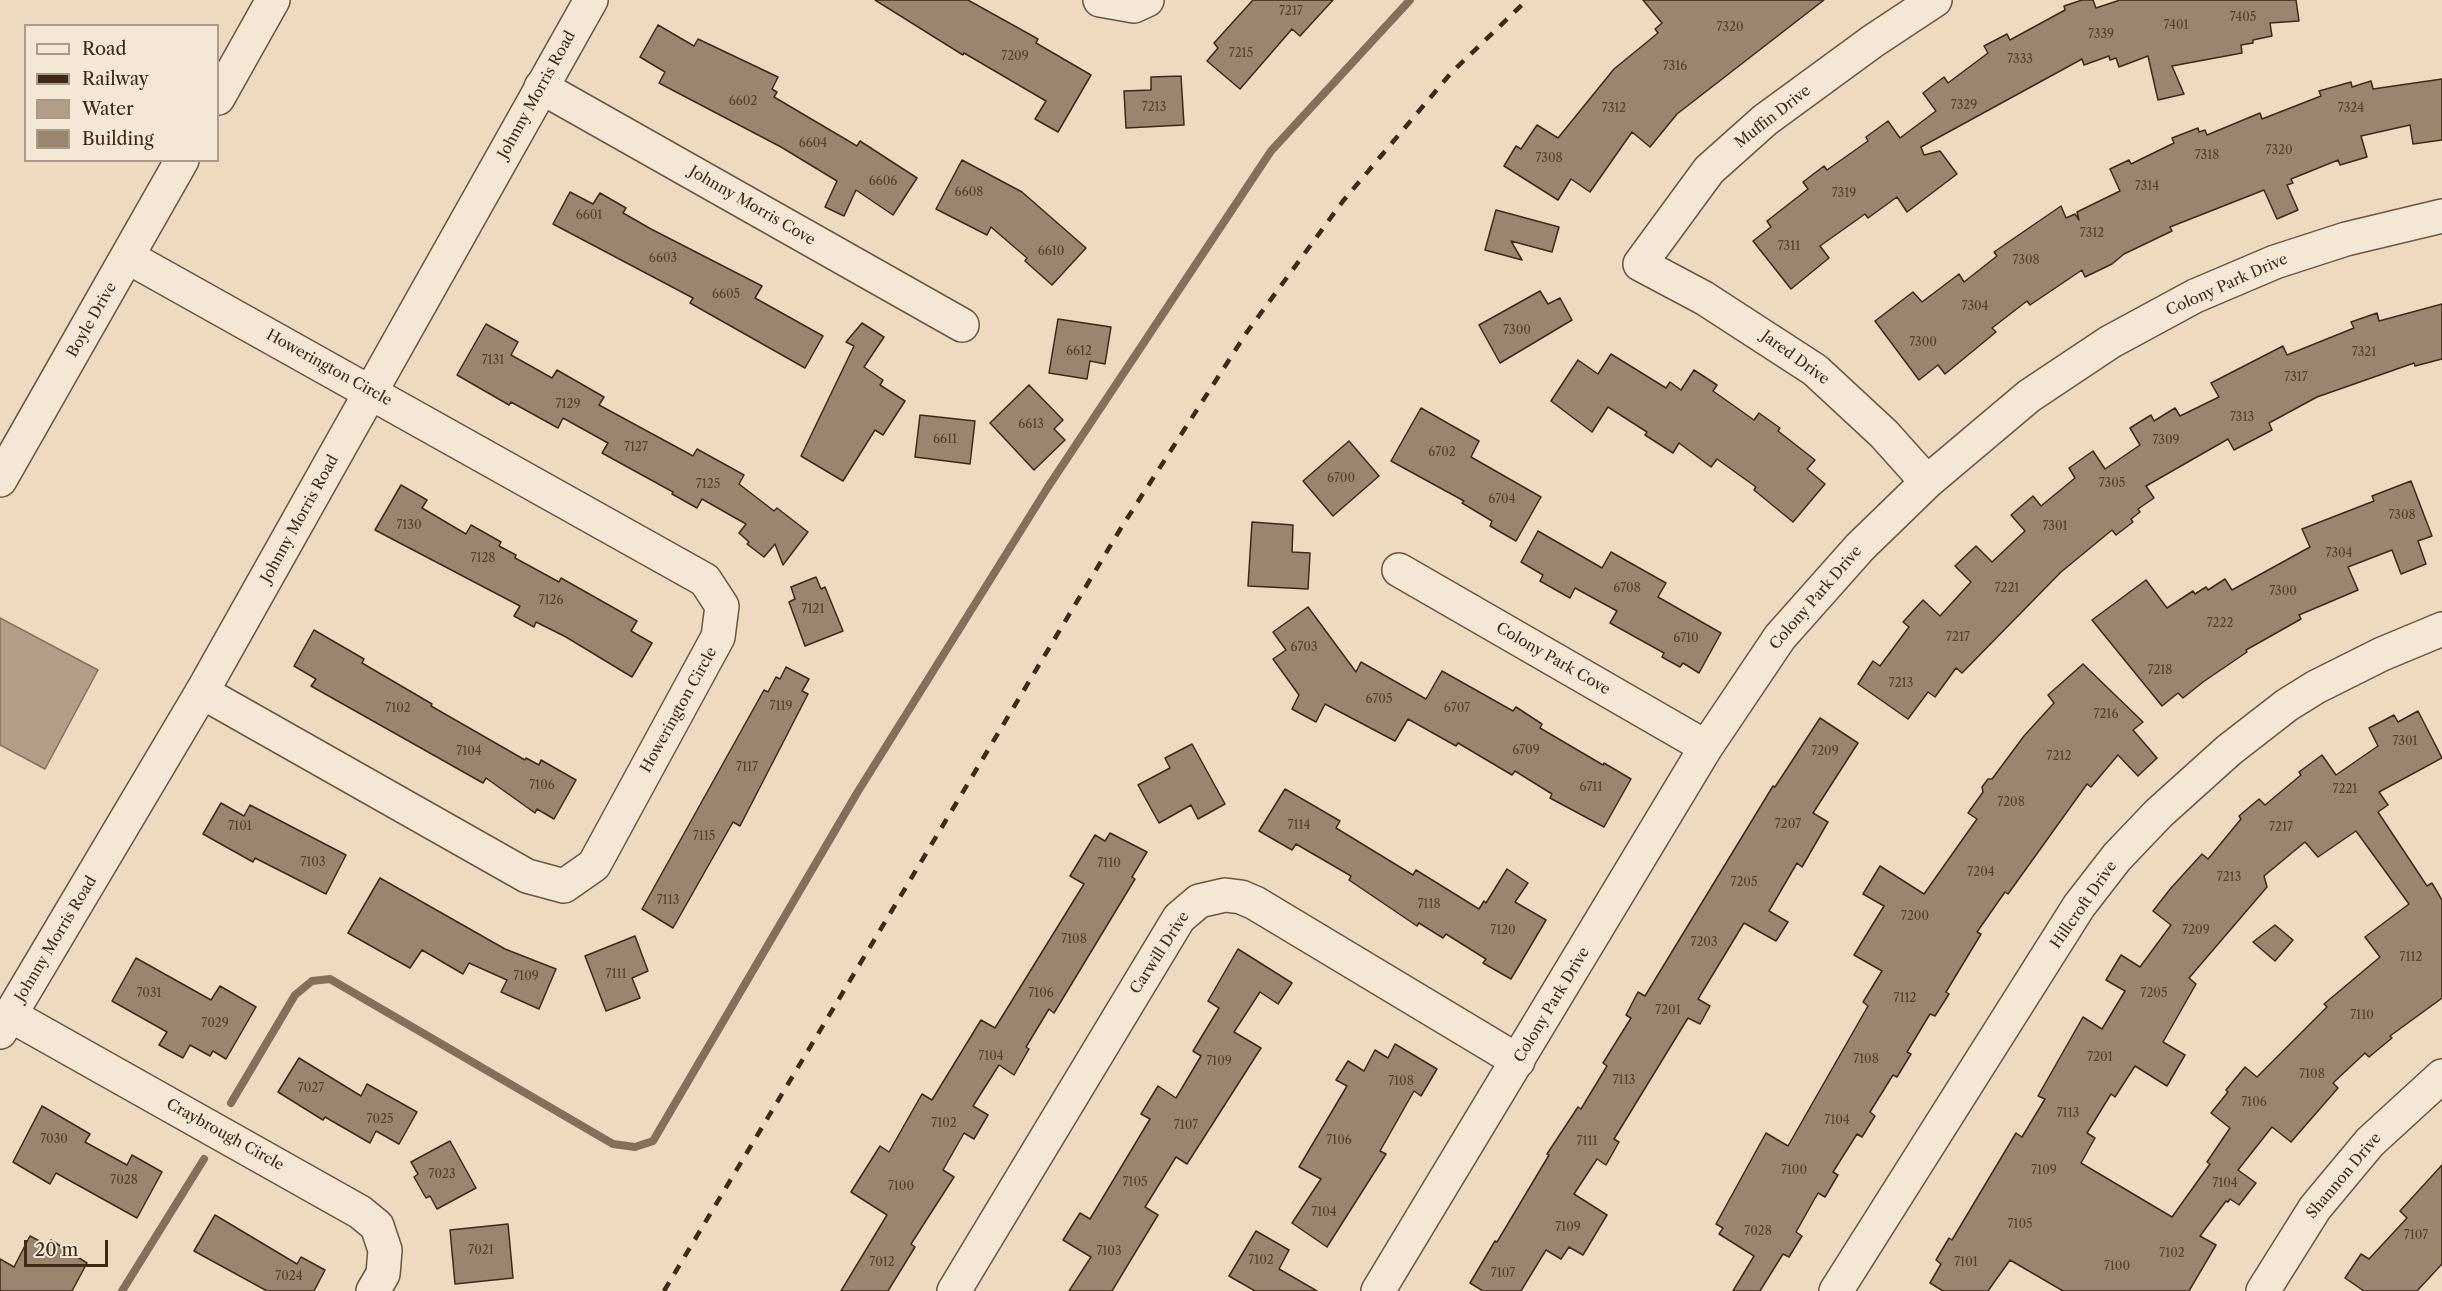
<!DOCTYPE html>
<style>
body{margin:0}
#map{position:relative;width:2442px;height:1291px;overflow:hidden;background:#eedabf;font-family:"Libre Caslon Text",serif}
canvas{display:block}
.legend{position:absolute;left:24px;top:24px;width:195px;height:138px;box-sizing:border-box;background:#f4e7d5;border:2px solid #ab9b89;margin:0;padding:8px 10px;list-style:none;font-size:18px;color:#3e2a17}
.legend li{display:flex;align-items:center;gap:12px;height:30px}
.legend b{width:30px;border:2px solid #ab9b89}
.scale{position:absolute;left:24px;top:1240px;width:84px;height:27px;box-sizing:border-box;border:3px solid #3e2a17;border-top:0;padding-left:8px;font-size:18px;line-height:21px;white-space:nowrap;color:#3e2a17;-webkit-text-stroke:4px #f4e7d5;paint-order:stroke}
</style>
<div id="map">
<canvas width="2442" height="1291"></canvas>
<ul class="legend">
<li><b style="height:8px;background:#f4e7d5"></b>Road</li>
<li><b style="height:8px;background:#3e2a17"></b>Railway</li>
<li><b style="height:16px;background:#b29e86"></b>Water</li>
<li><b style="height:16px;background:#9a866e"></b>Building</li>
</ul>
<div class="scale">20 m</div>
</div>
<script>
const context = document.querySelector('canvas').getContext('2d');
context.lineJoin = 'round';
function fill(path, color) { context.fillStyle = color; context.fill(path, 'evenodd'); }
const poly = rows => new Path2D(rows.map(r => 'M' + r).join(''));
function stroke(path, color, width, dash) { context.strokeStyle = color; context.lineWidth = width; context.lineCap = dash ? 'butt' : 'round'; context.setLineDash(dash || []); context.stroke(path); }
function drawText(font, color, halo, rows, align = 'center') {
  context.font = font + ' "Libre Caslon Text",serif'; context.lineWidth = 4.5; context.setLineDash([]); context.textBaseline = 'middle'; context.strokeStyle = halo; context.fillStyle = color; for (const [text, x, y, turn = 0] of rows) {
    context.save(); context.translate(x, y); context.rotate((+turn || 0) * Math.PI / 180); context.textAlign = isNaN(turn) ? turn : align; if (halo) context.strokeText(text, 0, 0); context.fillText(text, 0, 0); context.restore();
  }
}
const water = poly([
 [0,618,98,670,45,769,0,745,0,618]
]);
fill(water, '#b29e86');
stroke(water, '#84705a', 1.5);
stroke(poly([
 [231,1103,295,995,312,981,330,979,613,1144,635,1147,653,1141,857,793,1048,487,1271,151,1410,0],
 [122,1291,204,1159]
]), '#84705a', 8);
const building = poly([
 [875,0,968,0,1038,39,1036,43,1091,75,1058,132,1035,119,1046,101,964,53,963,55,875,0],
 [1253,0,1333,0,1300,36,1292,29,1240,89,1207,61,1218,48,1214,43,1253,0],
 [1643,0,1824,0,1677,114,1650,147,1632,132,1590,192,1571,179,1558,200,1504,166,1516,146,1521,149,1537,125,1558,138,1614,69,1658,33,1655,29,1662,23,1643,0],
 [2082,0,2093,0,2096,8,2120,0,2296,0,2299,21,2270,23,2272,36,2253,40,2253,43,2241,45,2242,53,2172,66,2184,94,2158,100,2148,56,2119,67,2116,58,2110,60,2109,56,2084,65,2082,59,1921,147,1924,155,1940,151,1957,174,1907,212,1897,197,1868,218,1865,214,1820,246,1829,258,1791,289,1753,241,1771,227,1767,221,1808,189,1803,182,1824,166,1827,170,1868,141,1866,137,1888,121,1900,138,1936,111,1923,93,1944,77,1948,83,1988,53,1984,46,2007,34,2010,40,2065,10,2064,6,2082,0],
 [658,25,694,46,698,39,778,77,772,89,777,92,774,97,857,146,860,141,917,178,893,215,856,190,844,216,825,207,837,181,781,147,659,83,665,72,640,57,658,25],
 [1181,76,1184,125,1126,128,1124,91,1151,90,1151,77,1181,76],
 [2442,79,2442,140,2413,144,2410,125,2361,136,2367,157,2340,165,2338,160,2291,179,2293,183,2287,185,2298,210,2277,219,2264,190,2170,227,2172,231,2124,254,2112,264,2085,277,2082,270,2030,305,2027,301,1992,328,1996,332,1945,374,1938,365,1919,380,1875,321,1913,292,1922,302,1959,274,1964,282,1997,256,1994,252,2061,206,2066,218,2075,214,2079,220,2077,212,2120,191,2110,169,2129,160,2131,164,2174,143,2172,138,2198,128,2199,132,2205,130,2207,135,2260,113,2262,119,2321,96,2319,91,2351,82,2352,87,2371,81,2373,89,2442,79],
 [962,160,1022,192,1086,248,1052,285,1025,261,1027,258,991,227,987,235,936,209,962,160],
 [570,192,593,204,600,193,626,208,623,213,651,229,762,286,755,298,823,336,805,368,690,303,693,298,553,224,570,192],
 [1496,210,1559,227,1552,252,1511,241,1522,260,1485,250,1496,210],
 [1540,291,1548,304,1560,298,1572,320,1500,363,1479,325,1540,291],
 [2442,304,2442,359,2415,366,2414,363,2317,397,2269,423,2272,430,2234,450,2228,439,2146,486,2154,498,2138,509,2140,512,2131,519,2133,522,2116,535,2112,530,2061,572,1962,673,1956,668,1935,697,1928,692,1908,719,1858,684,1873,661,1880,666,1909,627,1903,622,1923,600,1940,616,1971,582,1955,566,1976,546,1992,562,2025,531,2011,515,2033,496,2041,506,2075,478,2069,468,2093,451,2105,469,2140,445,2130,428,2151,415,2154,421,2175,408,2180,416,2219,397,2211,383,2283,346,2287,355,2354,328,2351,322,2377,313,2379,321,2442,304],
 [1058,319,1111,327,1105,364,1090,361,1087,379,1049,373,1058,319],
 [862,323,884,337,864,367,883,380,880,385,905,401,883,435,875,430,843,481,801,456,854,346,846,342,862,323],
 [486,324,518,342,511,355,552,378,557,370,604,397,599,405,693,456,697,449,744,475,739,484,774,511,777,508,808,532,783,565,775,544,764,557,747,544,749,542,739,533,746,524,702,499,697,508,672,494,673,492,602,453,608,443,563,418,558,428,511,402,509,405,457,375,486,324],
 [1611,354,1666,388,1670,382,1681,390,1694,370,1717,385,1713,391,1754,420,1759,413,1780,428,1778,431,1815,460,1807,469,1825,484,1793,522,1754,490,1756,487,1717,459,1711,467,1679,443,1673,453,1645,435,1647,432,1608,407,1592,432,1551,401,1578,360,1598,374,1611,354],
 [1029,385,1063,420,1054,429,1065,440,1034,470,990,423,1029,385],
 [1421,408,1479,441,1471,457,1541,497,1516,541,1490,526,1492,521,1462,503,1464,501,1391,461,1421,408],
 [920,415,975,421,970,464,915,457,920,415],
 [1349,441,1379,476,1333,516,1303,481,1349,441],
 [2411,481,2432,536,2418,541,2426,564,2401,574,2392,550,2348,567,2358,590,2299,615,2301,619,2246,650,2247,652,2203,682,2183,698,2178,693,2162,706,2092,620,2146,580,2167,608,2193,591,2195,594,2206,587,2208,590,2225,579,2232,590,2310,547,2302,529,2374,501,2372,496,2411,481],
 [401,485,427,500,422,508,466,534,471,525,501,542,499,546,516,555,515,558,559,582,561,578,637,621,631,631,652,643,632,677,566,637,536,622,534,627,514,616,520,606,375,530,401,485],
 [1252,522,1293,525,1292,552,1310,553,1308,589,1248,586,1252,522],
 [1538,531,1602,568,1611,552,1666,583,1658,597,1721,633,1699,673,1683,663,1680,667,1662,657,1664,653,1610,623,1617,611,1575,588,1570,598,1540,581,1543,575,1521,562,1538,531],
 [816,577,821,589,825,587,843,631,805,646,789,602,795,599,791,587,816,577],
 [1308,607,1356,672,1361,662,1426,699,1442,671,1513,711,1516,707,1542,724,1540,728,1603,765,1604,763,1631,779,1604,827,1550,798,1552,794,1515,771,1512,775,1458,743,1456,746,1408,719,1395,741,1325,704,1316,722,1292,709,1299,695,1273,659,1286,650,1273,632,1308,607],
 [314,630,364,659,362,663,432,704,431,706,525,760,526,758,539,765,541,760,576,780,554,819,537,809,535,813,486,778,483,783,311,686,316,679,294,666,314,630],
 [2083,664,2143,722,2133,730,2157,758,2138,776,2118,755,2091,787,2087,784,2008,894,2005,892,1977,932,1981,934,1946,992,1949,994,1935,1016,1930,1014,1907,1052,1911,1054,1897,1077,1893,1075,1870,1112,1875,1116,1862,1137,1857,1134,1833,1172,1838,1175,1825,1197,1818,1193,1796,1232,1802,1236,1789,1257,1783,1254,1760,1291,1733,1291,1754,1256,1719,1234,1723,1228,1716,1224,1766,1133,1788,1146,1868,1006,1863,1002,1882,971,1854,955,1884,906,1863,894,1880,866,1924,894,1977,819,1968,813,1983,792,1982,787,1988,779,1992,779,2024,736,2054,703,2048,695,2083,664],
 [786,667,809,679,802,691,808,694,740,826,733,822,673,928,642,909,764,690,768,692,776,677,780,679,786,667],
 [2418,711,2442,758,2379,792,2388,805,2378,812,2427,886,2432,883,2442,900,2442,998,2390,1036,2392,1038,2369,1057,2365,1053,2333,1083,2338,1088,2291,1142,2272,1127,2238,1170,2256,1183,2239,1205,2230,1199,2228,1202,2226,1201,2200,1236,2216,1245,2189,1291,2063,1291,2010,1260,1988,1291,1943,1291,1930,1283,1941,1264,1936,1260,1949,1238,1952,1240,2016,1133,2022,1137,2045,1099,2038,1096,2083,1017,2102,1029,2125,991,2106,980,2121,955,2140,967,2171,925,2153,911,2171,888,2202,854,2208,859,2241,819,2239,816,2259,799,2265,805,2301,775,2299,772,2322,755,2336,775,2378,746,2369,728,2394,715,2398,722,2418,711],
 [2356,831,2409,904,2365,937,2380,957,2324,1004,2327,1007,2257,1077,2245,1067,2226,1090,2228,1092,2211,1113,2230,1128,2207,1162,2210,1164,2172,1217,2081,1163,2095,1138,2087,1133,2111,1094,2115,1097,2135,1066,2167,1086,2185,1055,2163,1042,2196,984,2189,978,2267,887,2264,876,2305,842,2318,857,2356,831],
 [1820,718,1858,743,1813,813,1828,822,1802,867,1797,863,1769,911,1788,922,1776,941,1744,923,1698,999,1710,1006,1700,1024,1688,1018,1614,1139,1619,1142,1606,1165,1597,1159,1574,1194,1607,1215,1583,1255,1569,1247,1561,1259,1546,1250,1521,1291,1483,1291,1470,1283,1495,1241,1497,1242,1549,1155,1547,1154,1578,1107,1581,1109,1607,1066,1603,1063,1631,1018,1626,1015,1638,992,1645,996,1773,786,1775,787,1820,718],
 [1192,744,1225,804,1198,819,1191,805,1159,823,1138,785,1170,768,1165,758,1192,744],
 [1285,789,1340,821,1336,828,1413,875,1416,870,1479,909,1484,901,1486,903,1507,869,1528,883,1515,902,1546,920,1511,979,1483,963,1486,959,1446,934,1443,938,1419,923,1417,926,1349,880,1351,876,1296,844,1292,850,1259,831,1285,789],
 [221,803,244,816,250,805,346,855,326,894,255,858,253,862,203,834,221,803],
 [1110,833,1147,852,1132,877,1135,879,1054,1013,1049,1009,1026,1047,1029,1049,1014,1075,999,1065,973,1106,988,1115,974,1139,964,1133,943,1170,954,1177,911,1244,915,1247,888,1291,841,1291,887,1215,851,1192,880,1146,889,1152,922,1094,932,1100,981,1020,995,1028,1084,884,1070,876,1095,835,1105,841,1110,833],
 [380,878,505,949,556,969,539,1009,501,992,507,980,469,963,463,974,422,950,410,968,348,933,380,878],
 [2275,925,2293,940,2275,961,2253,942,2275,925],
 [635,936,648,971,632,978,640,998,606,1011,585,956,635,936],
 [1238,949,1292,983,1278,1004,1260,992,1234,1032,1261,1048,1187,1164,1176,1157,1145,1207,1158,1215,1112,1291,1069,1291,1091,1257,1063,1240,1080,1213,1090,1219,1150,1119,1141,1114,1158,1086,1176,1098,1201,1056,1193,1051,1219,1008,1208,1001,1238,949],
 [136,958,211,1000,220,986,256,1007,226,1059,213,1051,210,1056,190,1045,183,1058,159,1045,167,1032,112,1001,136,958],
 [1395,1044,1437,1069,1421,1096,1414,1091,1380,1151,1386,1154,1327,1247,1292,1223,1321,1179,1299,1167,1347,1086,1336,1080,1348,1061,1364,1071,1375,1050,1388,1058,1395,1044],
 [299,1058,361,1096,367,1084,417,1112,399,1144,376,1131,370,1143,325,1117,323,1120,278,1092,299,1058],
 [42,1106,90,1134,85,1142,127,1165,132,1155,162,1172,137,1218,56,1173,50,1184,13,1162,42,1106],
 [450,1141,476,1188,437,1209,430,1196,426,1198,414,1177,418,1174,411,1162,450,1141],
 [2442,1165,2442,1264,2417,1291,2364,1291,2345,1278,2361,1254,2369,1259,2407,1218,2400,1211,2442,1165],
 [215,1215,297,1264,301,1257,325,1270,314,1291,267,1291,194,1251,215,1215],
 [508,1224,513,1278,455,1284,450,1230,508,1224],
 [1256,1231,1289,1250,1279,1269,1317,1291,1255,1291,1229,1276,1256,1231],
 [30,1236,47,1245,51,1240,87,1263,72,1291,0,1291,0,1259,14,1267,30,1236]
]);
fill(building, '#9a866e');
stroke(building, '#3e2a17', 1.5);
const minor = poly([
 [1100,0,1134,6,1147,0],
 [541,87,962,325],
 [218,98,273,0],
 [128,257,705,580,722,606,718,637,594,865,564,886,527,876,202,692],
 [0,480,182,160],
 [1927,482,1884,434,1815,370,1704,298,1640,264,1709,170,1765,120,1873,41,1935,0],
 [1399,570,1706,747],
 [10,1015,360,1212,377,1226,385,1250,383,1274,373,1291],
 [954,1291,1179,918,1199,901,1225,895,1241,897,1255,903,1518,1061],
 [1378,1291,1706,747,1780,637,1860,547,1927,482,2029,396,2110,342,2195,296,2275,262,2346,239,2442,216],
 [1836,1291,2079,906,2117,857,2159,813,2229,750,2287,705,2316,687,2382,654,2442,629],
 [2263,1291,2315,1208,2370,1142,2442,1076]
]);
const tertiary = poly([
 [0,1032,202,692,591,0]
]);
stroke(minor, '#6a5641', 36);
stroke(tertiary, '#6a5641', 36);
stroke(minor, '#f4e7d5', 33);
stroke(tertiary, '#f4e7d5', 33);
stroke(poly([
 [664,1291,1121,528,1247,332,1343,201,1451,73,1527,0]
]), '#3e2a17', 4.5, [10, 10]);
drawText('12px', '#55412d', null, [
 ["7217",1291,12],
 ["7405",2243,18],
 ["7401",2176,26],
 ["7320",1730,28],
 ["7339",2101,35],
 ["7215",1241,54],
 ["7209",1015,57],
 ["7333",2020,60],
 ["7316",1675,67],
 ["6602",743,102],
 ["7329",1964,106],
 ["7213",1154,108],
 ["7312",1614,109],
 ["7324",2351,109],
 ["6604",813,144],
 ["7320",2279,151],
 ["7318",2207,156],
 ["7308",1549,159],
 ["6606",883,182],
 ["7314",2147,187],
 ["6608",969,193],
 ["7319",1844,194],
 ["6601",589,216],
 ["7312",2092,234],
 ["7311",1789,247],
 ["6610",1051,252],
 ["6603",663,259],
 ["7308",2026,261],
 ["6605",726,295],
 ["7304",1975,307],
 ["7300",1517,331],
 ["7300",1923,343],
 ["6612",1079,352],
 ["7321",2364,353],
 ["7131",493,361],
 ["7317",2296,378],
 ["7129",568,405],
 ["7313",2242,418],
 ["6613",1031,425],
 ["6611",945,440],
 ["7309",2166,441],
 ["7127",636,448],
 ["6702",1442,453],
 ["6700",1341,479],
 ["7305",2112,484],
 ["7125",708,485],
 ["6704",1502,500],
 ["7308",2402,516],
 ["7130",409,526],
 ["7301",2055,527],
 ["7304",2339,554],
 ["7128",483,559],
 ["6708",1627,589],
 ["7221",2007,589],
 ["7300",2283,592],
 ["7126",551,601],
 ["7121",813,610],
 ["7222",2220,624],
 ["7217",1958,638],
 ["6710",1686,639],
 ["6703",1304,648],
 ["7218",2160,671],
 ["7213",1901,684],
 ["6705",1379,700],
 ["7119",781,707],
 ["7102",398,709],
 ["6707",1457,709],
 ["7216",2106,715],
 ["7301",2405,742],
 ["6709",1526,751],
 ["7104",469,752],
 ["7209",1825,752],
 ["7212",2059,757],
 ["7117",747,768],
 ["7106",542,786],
 ["6711",1591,788],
 ["7221",2345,790],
 ["7208",2011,803],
 ["7207",1788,825],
 ["7114",1299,826],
 ["7101",240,827],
 ["7217",2281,828],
 ["7115",704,837],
 ["7103",313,863],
 ["7110",1109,864],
 ["7204",1981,873],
 ["7213",2229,878],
 ["7205",1744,883],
 ["7113",668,901],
 ["7118",1429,905],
 ["7200",1915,917],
 ["7120",1503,931],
 ["7209",2196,931],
 ["7108",1074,940],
 ["7203",1704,943],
 ["7112",2411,958],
 ["7111",616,975],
 ["7109",526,977],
 ["7031",149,994],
 ["7106",1041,994],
 ["7205",2154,994],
 ["7112",1905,999],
 ["7201",1668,1011],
 ["7110",2362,1016],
 ["7029",215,1024],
 ["7104",991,1057],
 ["7201",2100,1058],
 ["7108",1866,1060],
 ["7109",1219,1062],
 ["7108",2312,1075],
 ["7113",1624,1081],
 ["7108",1401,1082],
 ["7027",311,1089],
 ["7106",2254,1103],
 ["7113",2068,1114],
 ["7025",380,1120],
 ["7104",1837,1121],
 ["7102",944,1124],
 ["7107",1186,1126],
 ["7030",54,1140],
 ["7106",1339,1141],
 ["7111",1587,1142],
 ["7100",1794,1171],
 ["7109",2044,1171],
 ["7023",442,1175],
 ["7028",124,1181],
 ["7105",1135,1183],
 ["7104",2225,1184],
 ["7100",901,1187],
 ["7104",1324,1213],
 ["7105",2020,1225],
 ["7109",1568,1228],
 ["7028",1758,1232],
 ["7107",2416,1236],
 ["7021",481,1251],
 ["7103",1109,1252],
 ["7102",2172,1254],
 ["7102",1261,1261],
 ["7012",882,1263],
 ["7101",1966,1263],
 ["7100",2117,1267],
 ["7107",1503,1274],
 ["7024",289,1277]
]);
drawText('15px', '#3e2a17', '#f4e7d5', [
 ["Johnny Morris Road",537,95,-61],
 ["Muffin Drive",1773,117,-38],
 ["Johnny Morris Cove",752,206,30],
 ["Colony Park Drive",2227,285,-24],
 ["Boyle Drive",92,320,-60],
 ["Jared Drive",1795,358,36],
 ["Howerington Circle",329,368,29],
 ["Johnny Morris Road",300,519,-61],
 ["Colony Park Drive",1816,598,-49],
 ["Colony Park Cove",1553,659,30],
 ["Howerington Circle",679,710,-61],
 ["Hillcroft Drive",2084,905,-55],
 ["Johnny Morris Road",56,939,-59],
 ["Carwill Drive",1160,953,-57],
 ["Colony Park Drive",1552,1005,-59],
 ["Craybrough Circle",225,1135,29],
 ["Shannon Drive",2344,1176,-50]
]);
</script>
